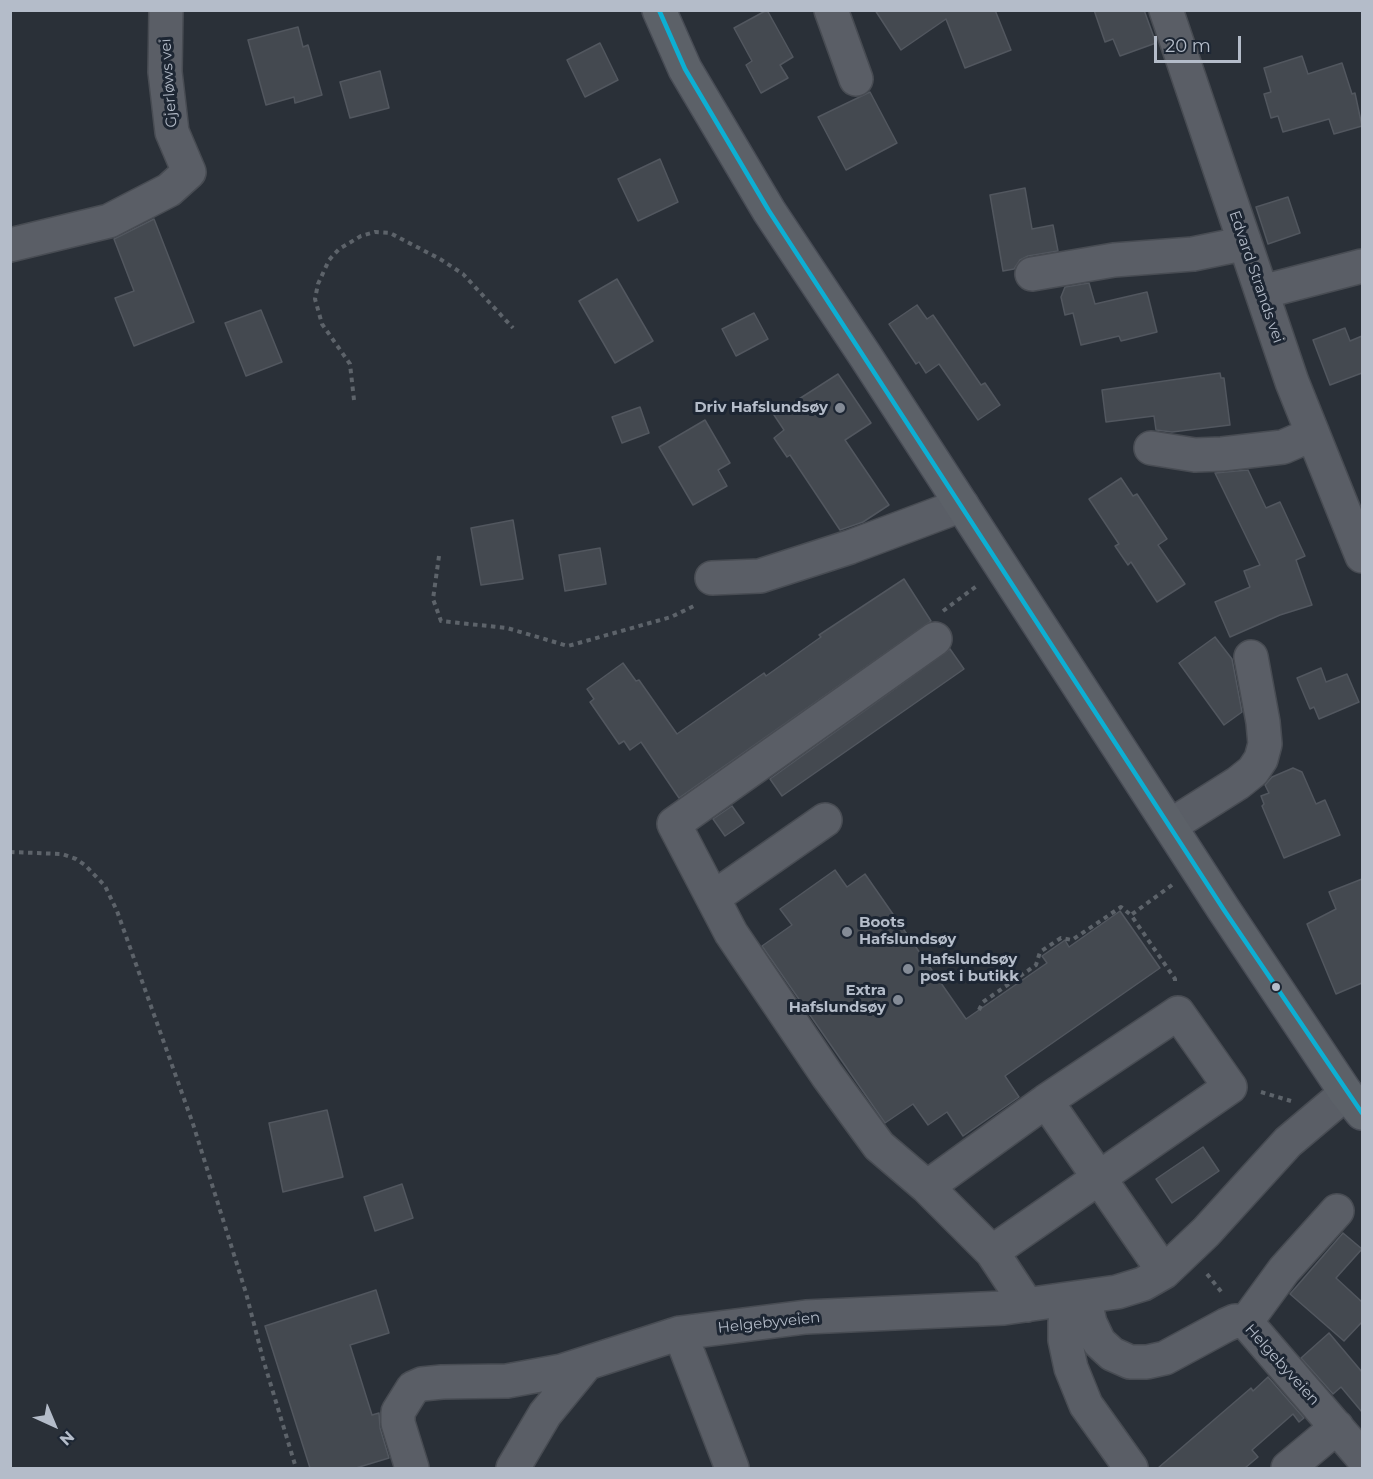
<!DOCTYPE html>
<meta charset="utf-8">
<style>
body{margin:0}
#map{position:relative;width:1373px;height:1479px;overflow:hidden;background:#2a3038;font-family:Montserrat,sans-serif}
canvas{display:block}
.frame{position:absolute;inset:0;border:12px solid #b4bcc9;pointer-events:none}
.north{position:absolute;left:24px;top:1395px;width:60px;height:60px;-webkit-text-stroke:4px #1d2633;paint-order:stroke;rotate:136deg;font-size:16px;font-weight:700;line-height:24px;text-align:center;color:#b4bcc9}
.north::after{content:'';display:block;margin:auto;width:21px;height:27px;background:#b4bcc9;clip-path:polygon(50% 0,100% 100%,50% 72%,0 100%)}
.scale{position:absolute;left:1154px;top:36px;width:87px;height:27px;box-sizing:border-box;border:3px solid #b4bcc9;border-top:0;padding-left:8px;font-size:18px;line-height:21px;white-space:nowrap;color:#b4bcc9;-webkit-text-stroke:4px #1d2633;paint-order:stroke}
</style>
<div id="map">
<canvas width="1373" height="1479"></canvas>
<div class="frame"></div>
<div class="north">N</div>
<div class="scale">20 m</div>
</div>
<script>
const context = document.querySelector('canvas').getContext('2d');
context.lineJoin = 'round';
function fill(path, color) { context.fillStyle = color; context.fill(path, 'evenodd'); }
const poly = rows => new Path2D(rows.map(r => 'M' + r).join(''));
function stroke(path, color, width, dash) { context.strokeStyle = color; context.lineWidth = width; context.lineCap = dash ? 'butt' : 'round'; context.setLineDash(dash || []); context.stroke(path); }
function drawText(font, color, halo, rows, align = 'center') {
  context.font = font + ' Montserrat,sans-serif'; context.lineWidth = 6; context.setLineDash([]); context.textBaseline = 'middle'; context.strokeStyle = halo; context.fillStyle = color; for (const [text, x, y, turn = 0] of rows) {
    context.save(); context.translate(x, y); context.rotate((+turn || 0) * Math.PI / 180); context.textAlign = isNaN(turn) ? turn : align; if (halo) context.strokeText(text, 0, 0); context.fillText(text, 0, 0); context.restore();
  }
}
const building = poly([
 [767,10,793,57,780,65,788,78,761,93,746,65,752,61,734,28,767,10],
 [875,10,995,10,1011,50,965,68,946,19,901,50,875,10],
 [1094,10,1144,10,1156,43,1120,56,1113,39,1105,42,1094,10],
 [298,27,303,47,308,45,322,95,295,103,294,97,266,105,248,40,298,27],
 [600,43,618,80,585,97,567,60,600,43],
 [1302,56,1308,74,1342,63,1352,94,1355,93,1362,126,1334,134,1329,119,1283,132,1278,116,1271,118,1264,94,1271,92,1264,68,1302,56],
 [380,71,389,108,350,118,340,82,380,71],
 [870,92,897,143,846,170,818,117,870,92],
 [660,159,678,202,638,221,618,179,660,159],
 [1025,188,1032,229,1053,225,1058,251,1028,256,1020,260,1014,269,1003,271,990,195,1025,188],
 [1288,197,1300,233,1268,244,1256,207,1288,197],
 [154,219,194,322,134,346,115,298,134,291,114,239,154,219],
 [617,279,653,341,615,363,579,301,617,279],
 [1089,283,1095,304,1147,292,1157,332,1121,341,1119,336,1081,345,1073,313,1065,315,1061,297,1065,287,1089,283],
 [917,305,927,319,933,315,981,385,985,383,1000,405,978,420,939,364,926,373,919,362,916,364,889,324,917,305],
 [261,310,282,362,246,376,225,323,261,310],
 [754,313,768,339,736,356,722,329,754,313],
 [1345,328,1350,341,1362,336,1362,373,1330,385,1313,340,1345,328],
 [1220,373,1221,378,1224,378,1230,425,1172,432,1156,430,1154,416,1106,422,1102,390,1220,373],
 [838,374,871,423,845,440,889,505,863,522,840,530,790,455,787,457,774,438,784,430,774,415,838,374],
 [640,407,649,433,622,443,612,417,640,407],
 [705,420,730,463,718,470,727,486,693,505,659,447,705,420],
 [1248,470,1266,508,1280,502,1305,556,1296,560,1312,605,1280,615,1230,637,1215,602,1250,587,1244,571,1260,565,1215,473,1248,470],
 [1121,478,1133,496,1137,494,1167,539,1158,545,1185,584,1157,602,1131,562,1128,565,1115,546,1119,544,1089,499,1121,478],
 [513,520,523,579,481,585,471,528,513,520],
 [600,548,606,584,565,591,559,555,600,548],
 [904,579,931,621,679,798,641,742,630,750,624,741,619,744,590,702,594,699,587,689,623,663,636,681,639,680,677,734,764,673,766,676,821,637,819,635,904,579],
 [1215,637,1232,659,1242,712,1224,725,1179,663,1215,637],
 [950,649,964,669,782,796,770,779,950,649],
 [1321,668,1326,682,1347,674,1359,702,1319,719,1314,707,1310,709,1297,678,1321,668],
 [1293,768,1302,772,1316,804,1325,800,1340,835,1284,858,1262,806,1264,804,1261,796,1269,793,1265,785,1272,777,1293,768],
 [732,806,744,823,725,836,713,819,732,806],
 [835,870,847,887,865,874,966,1019,1047,963,1042,956,1065,940,1069,947,1120,911,1160,968,1005,1076,1019,1097,963,1136,947,1112,928,1125,913,1104,885,1123,762,946,792,925,780,909,835,870],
 [1362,879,1362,983,1336,994,1307,924,1336,909,1329,892,1362,879],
 [327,1110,343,1177,283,1192,269,1123,327,1110],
 [1203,1147,1219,1171,1172,1203,1156,1179,1203,1147],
 [402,1184,413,1218,375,1231,364,1197,402,1184],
 [1343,1233,1362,1249,1336,1278,1362,1302,1362,1322,1344,1341,1290,1294,1343,1233],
 [376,1290,389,1333,350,1345,372,1415,379,1413,380,1428,389,1458,356,1468,310,1468,265,1326,376,1290],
 [1329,1333,1362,1372,1362,1412,1341,1387,1333,1394,1301,1358,1329,1333],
 [1268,1377,1304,1418,1299,1422,1293,1414,1252,1450,1258,1457,1245,1468,1158,1468,1251,1388,1253,1391,1268,1377]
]);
fill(building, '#444950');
stroke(building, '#52575f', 1.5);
const minor = poly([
 [831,10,856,79],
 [1166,10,1292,382,1362,556],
 [10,245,109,221,169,190,189,172,172,132,165,72,166,10],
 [1032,274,1114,260,1193,254,1232,246,1244,240],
 [1262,292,1362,266],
 [1151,448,1195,455,1222,454,1283,447,1313,434],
 [712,578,760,576,850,547,962,505],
 [935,639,674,824,731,933,827,1075,879,1146,927,1187,992,1252,1230,1087,1178,1013,1046,1101],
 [1170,826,1238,783,1253,771,1261,759,1265,744,1263,722,1251,657],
 [713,898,825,820],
 [927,1187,1046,1101,1164,1272],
 [992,1252,1027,1305],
 [1084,1297,1090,1323,1099,1342,1112,1354,1130,1362,1147,1362,1165,1358,1226,1325,1235,1321,1246,1322,1362,1457],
 [1084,1297,1065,1322,1065,1340,1071,1368,1086,1405,1131,1468],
 [1246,1322,1284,1270,1337,1211],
 [680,1333,732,1468],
 [412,1468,398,1423,398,1412,413,1388,422,1384,442,1382,507,1381,562,1371,587,1363],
 [513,1468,545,1414,587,1363,680,1333,806,1317,1004,1308,1117,1292,1143,1284,1164,1272,1206,1232,1288,1142,1346,1093],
 [1288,1468,1337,1427]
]);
const major = poly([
 [659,10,685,69,769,211,866,357,1224,910,1346,1093,1362,1113]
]);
stroke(minor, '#484c53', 36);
stroke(major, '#484c55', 36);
stroke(poly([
 [354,400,350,364,322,324,315,299,318,284,329,260,339,249,361,236,375,232,390,233,440,259,463,274,513,328],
 [439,556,433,599,441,621,507,628,568,646,671,617,696,605],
 [943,611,978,585],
 [10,852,62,854,76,859,85,865,105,886,117,911,193,1124,246,1293,263,1359,296,1468],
 [1172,885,1131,915,1175,979,1175,984],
 [979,1010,983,1002,1036,965,1040,952,1061,938,1072,940,1121,907,1131,915],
 [1261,1092,1291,1101],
 [1207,1274,1223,1294]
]), '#5d636a', 4, [4.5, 4.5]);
stroke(minor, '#5a5e66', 33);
stroke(major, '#5c6168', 33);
stroke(poly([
 [659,10,685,69,769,211,1224,910,1362,1113]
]), '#0dafd3', 4.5);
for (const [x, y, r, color] of [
 [840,408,6,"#848b96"],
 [847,932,6,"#848b96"],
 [908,969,6,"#848b96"],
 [1276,987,5,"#b4bcc9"],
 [898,1000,6,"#848b96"]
]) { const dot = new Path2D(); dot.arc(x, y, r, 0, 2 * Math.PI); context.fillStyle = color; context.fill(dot); stroke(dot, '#1d2633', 2); }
drawText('15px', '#b4bcc9', '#1d2633', [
 ["Gjerløws vei",169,83,-94],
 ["Edvard Strands vei",1256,277,71],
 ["Helgebyveien",769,1323,-6],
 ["Helgebyveien",1282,1365,48]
]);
drawText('bold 15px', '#b4bcc9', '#1d2633', [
 ["Driv Hafslundsøy",828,408],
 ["Boots",859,923,"left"],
 ["Hafslundsøy",859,940,"left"],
 ["Hafslundsøy",920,960,"left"],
 ["post i butikk",920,977,"left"],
 ["Extra",886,991],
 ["Hafslundsøy",886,1008]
], 'right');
</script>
